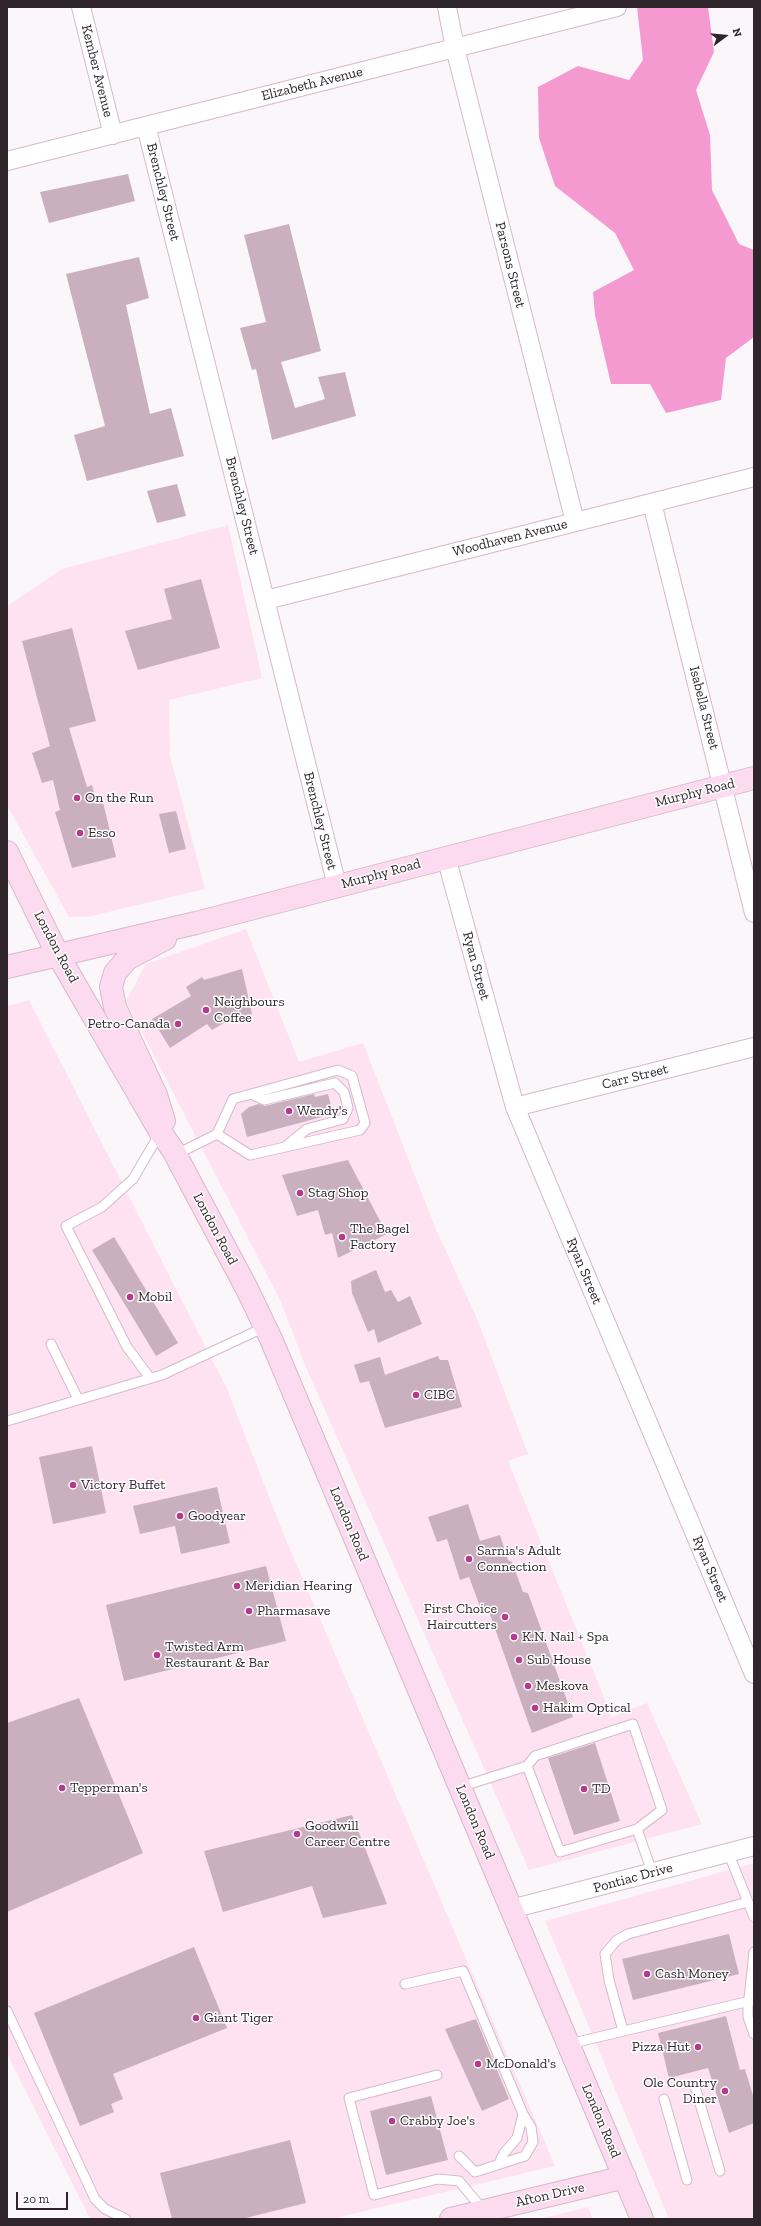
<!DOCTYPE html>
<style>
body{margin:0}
#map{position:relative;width:761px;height:2226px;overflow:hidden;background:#fbf6f9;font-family:"Zilla Slab",serif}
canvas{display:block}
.frame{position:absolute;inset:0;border:8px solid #2f252b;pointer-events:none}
.north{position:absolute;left:705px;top:16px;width:40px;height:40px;-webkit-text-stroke:3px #fff;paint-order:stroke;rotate:74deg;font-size:11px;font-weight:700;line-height:16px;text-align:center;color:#2f252b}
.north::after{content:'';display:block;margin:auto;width:14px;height:18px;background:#2f252b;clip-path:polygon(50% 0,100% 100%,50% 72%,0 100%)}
.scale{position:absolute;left:16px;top:2192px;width:52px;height:18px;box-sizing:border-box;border:2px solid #2f252b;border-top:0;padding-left:5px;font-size:12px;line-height:14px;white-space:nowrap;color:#2f252b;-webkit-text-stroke:3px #fff;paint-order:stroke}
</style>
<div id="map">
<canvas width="761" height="2226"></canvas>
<div class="frame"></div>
<div class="north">N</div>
<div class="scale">20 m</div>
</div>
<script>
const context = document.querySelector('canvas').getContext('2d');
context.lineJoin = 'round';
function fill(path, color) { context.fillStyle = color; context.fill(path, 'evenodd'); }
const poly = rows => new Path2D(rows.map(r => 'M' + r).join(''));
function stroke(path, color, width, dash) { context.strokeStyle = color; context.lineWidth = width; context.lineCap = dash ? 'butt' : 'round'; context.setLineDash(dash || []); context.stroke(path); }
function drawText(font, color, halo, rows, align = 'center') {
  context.font = font + ' "Zilla Slab",serif'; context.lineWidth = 3; context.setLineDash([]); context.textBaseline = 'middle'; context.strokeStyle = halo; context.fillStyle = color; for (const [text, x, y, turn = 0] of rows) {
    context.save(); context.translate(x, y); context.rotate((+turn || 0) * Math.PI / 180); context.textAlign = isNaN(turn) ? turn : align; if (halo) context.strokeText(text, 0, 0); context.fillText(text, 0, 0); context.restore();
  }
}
fill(poly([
 [228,525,262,678,169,700,170,756,205,889,87,917,69,917,7,805,7,606,62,569],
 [246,929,299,1062,363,1043,435,1227,478,1321,528,1454,508,1461,612,1717,647,1703,702,1824,529,1870,305,1365,281,1302,126,1001,146,964],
 [29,1000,227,1389,284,1535,555,2166,331,2219,90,2219,7,2054,7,1006],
 [754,1863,754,2219,669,2219,545,1921],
 [588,2207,593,2219,540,2219]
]), '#fee2f1');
fill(poly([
 [637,7,708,7,714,52,696,90,710,135,712,190,739,244,754,250,754,337,726,358,721,400,666,413,650,384,611,384,595,315,593,292,634,270,615,233,555,186,539,138,538,87,578,66,629,80,643,60]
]), '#f59ad1');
fill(poly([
 [128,174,135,201,49,223,40,192],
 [289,224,321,351,281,362,295,408,325,399,318,377,345,372,356,416,272,440,256,369,252,370,240,328,266,322,244,235],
 [139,257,149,298,126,305,150,414,171,408,184,456,87,481,74,435,105,426,66,274],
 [177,484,186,516,157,523,147,491],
 [201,579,220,648,138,670,125,631,172,619,164,589],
 [72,628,96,721,69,728,87,787,92,785,96,800,102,798,116,857,72,868,55,812,60,810,53,780,42,783,32,753,50,746,22,641],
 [176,811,186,849,169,853,159,814],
 [242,969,252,1014,229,1020,212,1030,207,1024,170,1048,152,1019,191,996,186,987,202,977,204,980],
 [314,1094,315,1097,328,1094,333,1114,247,1137,241,1114,249,1107,259,1104,265,1106],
 [348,1160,387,1234,338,1258,332,1233,325,1235,318,1210,297,1216,282,1175],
 [114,1237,178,1343,156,1356,92,1250],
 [376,1270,385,1292,391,1290,398,1302,410,1296,422,1324,378,1343,374,1329,368,1332,352,1293,351,1281],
 [438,1356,440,1360,448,1360,462,1407,385,1428,369,1381,360,1383,354,1365,380,1357,385,1375],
 [92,1446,106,1513,53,1524,39,1457],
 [217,1487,230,1543,181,1554,175,1526,140,1534,133,1506],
 [468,1504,480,1541,500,1535,508,1560,512,1562,523,1592,528,1593,573,1717,532,1733,487,1606,481,1609,469,1577,460,1580,447,1539,437,1542,428,1517],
 [266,1566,286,1641,124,1681,106,1605],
 [79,1698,143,1853,7,1912,7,1723],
 [595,1743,620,1821,574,1835,548,1758],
 [352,1815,387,1904,323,1918,312,1886,223,1912,204,1851],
 [729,1934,739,1974,633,2000,622,1959],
 [194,1947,227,2028,113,2074,123,2099,111,2104,114,2112,80,2126,34,2013],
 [726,2016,740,2070,745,2069,754,2099,754,2123,729,2133,708,2068,669,2078,658,2033],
 [476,2019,509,2099,482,2111,445,2029],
 [431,2096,448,2160,386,2175,370,2111],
 [290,2140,306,2203,242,2219,172,2219,160,2173]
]), '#cab0be');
const lane = poly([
 [251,1094,264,1100,335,1083,344,1092,348,1108,343,1119,307,1129,286,1146],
 [175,1155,217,1134,233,1099,338,1070,352,1076,365,1123,360,1130,250,1155,217,1134],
 [51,1344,78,1399],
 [150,1378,127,1347,66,1226,102,1207,133,1179,160,1133],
 [7,1421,162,1375,265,1327],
 [527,1766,535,1756,633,1724,662,1810,637,1829],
 [460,1787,527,1766,560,1852,637,1829,652,1872],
 [728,1852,754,1917],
 [754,1952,748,2007,748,2017,754,2034],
 [405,1984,463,1971,523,2114,531,2127,533,2142,525,2156,475,2172,459,2156],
 [7,2011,95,2199,105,2209,126,2219],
 [623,2031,609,1980,605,1954,617,1940,628,1934,748,1902],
 [569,2044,754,2000],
 [437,2075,349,2098,374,2195,438,2179,459,2181,484,2211],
 [696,2090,720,2171],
 [664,2099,687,2180],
 [499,2163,504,2153,517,2138,523,2114]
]);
const street = poly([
 [81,7,113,135],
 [447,7,455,48,575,522],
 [146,126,337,886],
 [7,161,617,7],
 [652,503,754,913],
 [266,600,754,477],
 [446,857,515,1107,754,1674],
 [515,1107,754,1047],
 [511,1909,754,1846]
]);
const secondary = poly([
 [7,852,58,955,161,1133,173,1150,246,1287,271,1339,642,2219],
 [7,967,196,923,754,778],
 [164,1121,156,1095,115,1007,111,987,115,973,127,959,165,939],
 [451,2219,625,2177]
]);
stroke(lane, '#d5bac9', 11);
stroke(street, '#d5bac9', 20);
stroke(secondary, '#d5bac9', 24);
stroke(lane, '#fff', 9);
stroke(street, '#fff', 18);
stroke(secondary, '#fcdaef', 22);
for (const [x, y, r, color] of [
 [77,798,4,"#b53a8d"],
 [80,833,4,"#b53a8d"],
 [206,1010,4,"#b53a8d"],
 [178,1024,4,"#b53a8d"],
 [289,1111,4,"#b53a8d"],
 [300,1193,4,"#b53a8d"],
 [342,1237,4,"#b53a8d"],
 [130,1297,4,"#b53a8d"],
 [416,1395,4,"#b53a8d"],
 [73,1485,4,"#b53a8d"],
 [180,1516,4,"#b53a8d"],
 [469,1559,4,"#b53a8d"],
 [237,1586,4,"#b53a8d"],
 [249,1611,4,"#b53a8d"],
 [505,1617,4,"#b53a8d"],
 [514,1637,4,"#b53a8d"],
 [157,1655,4,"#b53a8d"],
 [519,1660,4,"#b53a8d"],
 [528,1686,4,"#b53a8d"],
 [535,1708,4,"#b53a8d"],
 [62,1788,4,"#b53a8d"],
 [584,1789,4,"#b53a8d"],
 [297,1834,4,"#b53a8d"],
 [647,1974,4,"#b53a8d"],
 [196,2018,4,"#b53a8d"],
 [698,2047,4,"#b53a8d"],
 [478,2064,4,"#b53a8d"],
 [725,2091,4,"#b53a8d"],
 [392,2121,4,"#b53a8d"]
]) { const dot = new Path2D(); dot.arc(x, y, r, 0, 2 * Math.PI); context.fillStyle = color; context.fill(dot); stroke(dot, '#fff', 1.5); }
drawText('14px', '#2f252b', '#fff', [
 ["Kember Avenue",97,71,76],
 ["Elizabeth Avenue",312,84,-14],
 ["Brenchley Street",163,192,76],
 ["Parsons Street",510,265,76],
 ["Brenchley Street",242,506,76],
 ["Woodhaven Avenue",510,538,-14],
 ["Isabella Street",704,708,76],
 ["Murphy Road",695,793,-14],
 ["Brenchley Street",320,821,76],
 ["Murphy Road",381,874,-15],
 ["London Road",56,947,62],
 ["Ryan Street",476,966,75],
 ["Carr Street",635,1077,-14],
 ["London Road",215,1229,62],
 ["Ryan Street",584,1271,67],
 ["London Road",349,1524,67],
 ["Ryan Street",710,1569,67],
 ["London Road",475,1822,67],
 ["Pontiac Drive",633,1878,-15],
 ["London Road",601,2121,67],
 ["Afton Drive",550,2195,-13]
]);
drawText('14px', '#2f252b', '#fff', [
 ["On the Run",85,798],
 ["Esso",88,833],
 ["Neighbours",214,1002],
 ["Coffee",214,1018],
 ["Petro-Canada",170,1024,"right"],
 ["Wendy's",297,1111],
 ["Stag Shop",308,1193],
 ["The Bagel",350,1229],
 ["Factory",350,1245],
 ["Mobil",138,1297],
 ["CIBC",424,1395],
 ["Victory Buffet",81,1485],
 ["Goodyear",188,1516],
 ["Sarnia's Adult",477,1551],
 ["Connection",477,1567],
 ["Meridian Hearing",245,1586],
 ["First Choice",497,1609,"right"],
 ["Haircutters",497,1625,"right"],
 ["Pharmasave",257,1611],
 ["K.N. Nail + Spa",522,1637],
 ["Twisted Arm",165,1647],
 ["Restaurant & Bar",165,1663],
 ["Sub House",527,1660],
 ["Meskova",536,1686],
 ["Hakim Optical",543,1708],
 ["Tepperman's",70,1788],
 ["TD",592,1789],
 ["Goodwill",305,1826],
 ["Career Centre",305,1842],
 ["Cash Money",655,1974],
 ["Giant Tiger",204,2018],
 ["Pizza Hut",690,2047,"right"],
 ["McDonald's",486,2064],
 ["Ole Country",717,2083,"right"],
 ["Diner",717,2099,"right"],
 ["Crabby Joe's",400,2121]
], 'left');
</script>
